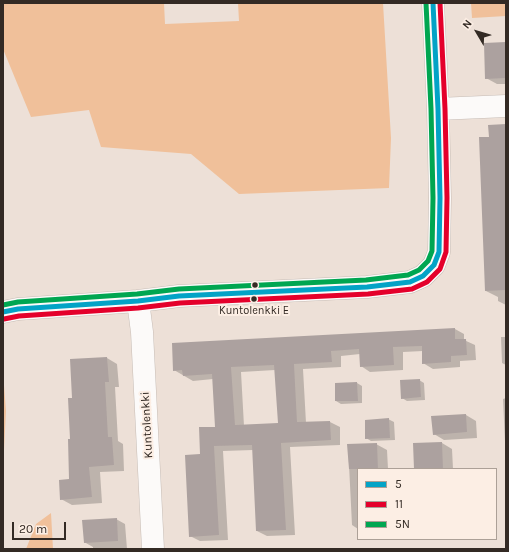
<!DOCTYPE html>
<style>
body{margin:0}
#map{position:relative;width:509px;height:552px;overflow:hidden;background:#ede0d7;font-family:Karla,sans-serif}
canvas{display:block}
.frame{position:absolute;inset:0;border:4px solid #332a24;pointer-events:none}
.legend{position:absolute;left:357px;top:468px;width:140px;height:72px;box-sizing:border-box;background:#fceee4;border:1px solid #aca097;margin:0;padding:5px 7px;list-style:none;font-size:12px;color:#332a24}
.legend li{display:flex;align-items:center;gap:8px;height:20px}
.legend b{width:20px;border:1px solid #aca097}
.north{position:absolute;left:457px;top:12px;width:40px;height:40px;-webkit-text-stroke:3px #fceee4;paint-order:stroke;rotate:308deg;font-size:11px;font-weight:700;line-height:16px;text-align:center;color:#332a24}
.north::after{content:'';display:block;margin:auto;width:14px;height:18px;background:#332a24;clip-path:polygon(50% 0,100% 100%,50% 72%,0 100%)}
.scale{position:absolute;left:12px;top:522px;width:54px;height:18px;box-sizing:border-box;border:2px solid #332a24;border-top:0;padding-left:5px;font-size:12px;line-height:14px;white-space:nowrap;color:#332a24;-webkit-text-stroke:3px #fceee4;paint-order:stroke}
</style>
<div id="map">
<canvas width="509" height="552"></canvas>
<div class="frame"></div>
<ul class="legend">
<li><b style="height:5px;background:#03a3c6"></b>5</li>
<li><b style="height:5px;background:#e4002b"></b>11</li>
<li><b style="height:5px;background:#00a651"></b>5N</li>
</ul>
<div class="north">N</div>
<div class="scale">20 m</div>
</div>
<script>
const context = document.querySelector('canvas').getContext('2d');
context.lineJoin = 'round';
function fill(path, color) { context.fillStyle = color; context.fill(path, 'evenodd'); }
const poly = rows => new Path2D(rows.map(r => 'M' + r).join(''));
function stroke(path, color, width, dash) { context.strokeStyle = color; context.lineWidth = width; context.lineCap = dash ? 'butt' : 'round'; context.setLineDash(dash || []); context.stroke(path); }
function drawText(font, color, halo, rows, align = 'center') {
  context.font = font + ' Karla,sans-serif'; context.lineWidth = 4; context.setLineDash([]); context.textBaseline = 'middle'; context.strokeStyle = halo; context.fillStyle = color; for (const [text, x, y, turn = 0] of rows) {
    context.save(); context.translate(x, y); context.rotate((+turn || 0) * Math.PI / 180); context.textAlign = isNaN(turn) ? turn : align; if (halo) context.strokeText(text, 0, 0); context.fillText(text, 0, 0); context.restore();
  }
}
fill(poly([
 [3,3,164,3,165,24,239,21,238,3,383,3,391,138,389,188,239,194,191,154,101,147,89,110,31,117,3,49],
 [471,3,506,3,506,16,472,18],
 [3,372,6,411,3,470],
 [51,513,53,549,26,549,36,524]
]), '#f0c09a');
fill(poly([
 [506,43,506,84,497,84,486,78],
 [506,125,506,305,498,301,498,297,486,291,490,138],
 [455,329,464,334,464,340,475,345,476,360,460,361,460,367,433,369,423,363,423,351,403,352,403,370,370,372,361,366,360,354,341,356,341,367,303,369,306,423,330,422,340,427,340,445,290,447,295,535,267,536,257,531,253,450,223,451,228,540,200,541,190,536,201,455,216,428,213,379,193,381,174,370],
 [275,370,279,424,244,426,241,372],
 [501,337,506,337,506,365,502,363],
 [107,358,117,364,119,387,115,387,118,441,123,444,124,471,100,472,102,503,72,505,61,499,70,480,73,399],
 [419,380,424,383,425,400,407,401,402,398],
 [357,383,362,386,362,403,341,404,336,401],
 [506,398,506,463,503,399],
 [466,415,476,421,477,438,444,440,434,434],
 [388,419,394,422,395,440,371,441,366,438],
 [442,443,452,449,453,469,415,469],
 [376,444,387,450,388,469,358,469,358,529,352,525,348,445],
 [116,519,125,524,127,549,93,549,93,547,84,542]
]), '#0003');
fill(poly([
 [506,42,506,78,485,79,484,43],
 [506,124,506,290,485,291,479,137,489,137,488,125],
 [455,328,455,339,466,339,467,355,451,356,451,362,422,364,422,346,393,347,394,365,360,367,359,349,331,351,332,362,294,364,297,422,330,421,331,440,281,443,286,530,256,531,252,445,214,446,219,535,189,537,185,455,200,454,199,427,215,427,212,374,183,376,182,370,173,371,172,343],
 [274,365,278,423,235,425,231,367],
 [107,357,109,382,105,382,108,437,112,437,114,465,89,467,92,497,60,500,59,480,69,479,68,439,70,439,68,398,72,398,70,359],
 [420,379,421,397,401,399,400,380],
 [357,382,358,401,335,401,335,383],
 [466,414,467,432,433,435,431,416],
 [389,418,390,438,365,439,365,420],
 [442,442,443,469,414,469,413,443],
 [377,443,378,469,349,469,347,444],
 [117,518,118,541,84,543,82,520]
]), '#aca19f');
const minor = poly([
 [438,109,506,106],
 [138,301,142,332,153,549],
 [3,312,18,309,138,301,179,296,367,287,410,282,423,276,434,265,439,252,440,198,438,109,433,3]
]);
stroke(minor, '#c6bcb5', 23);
stroke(minor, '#fcfaf9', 22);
stroke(poly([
 [3,312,18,309,138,301,179,296,367,287,410,282,423,276,434,265,439,252,440,198,438,109,433,3]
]), '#03a3c6', 5);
stroke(poly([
 [4,319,19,316,138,308,180,303,368,294,412,289,427,282,440,269,446,252,447,198,445,109,440,3]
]), '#e4002b', 5);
stroke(poly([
 [3,305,18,302,137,294,179,289,366,280,408,275,419,270,428,261,432,251,433,198,431,109,426,3]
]), '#00a651', 5);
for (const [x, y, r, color] of [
 [255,285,3.5,"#332a24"],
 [254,299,3.5,"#332a24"]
]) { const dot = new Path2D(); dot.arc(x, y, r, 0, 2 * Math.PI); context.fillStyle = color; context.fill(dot); stroke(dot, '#fceee4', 1.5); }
drawText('11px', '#332a24', '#fceee4', [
 ["Kuntolenkki E",254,311]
]);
drawText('12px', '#332a24', '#fceee4', [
 ["Kuntolenkki",147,425,-93]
]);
</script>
